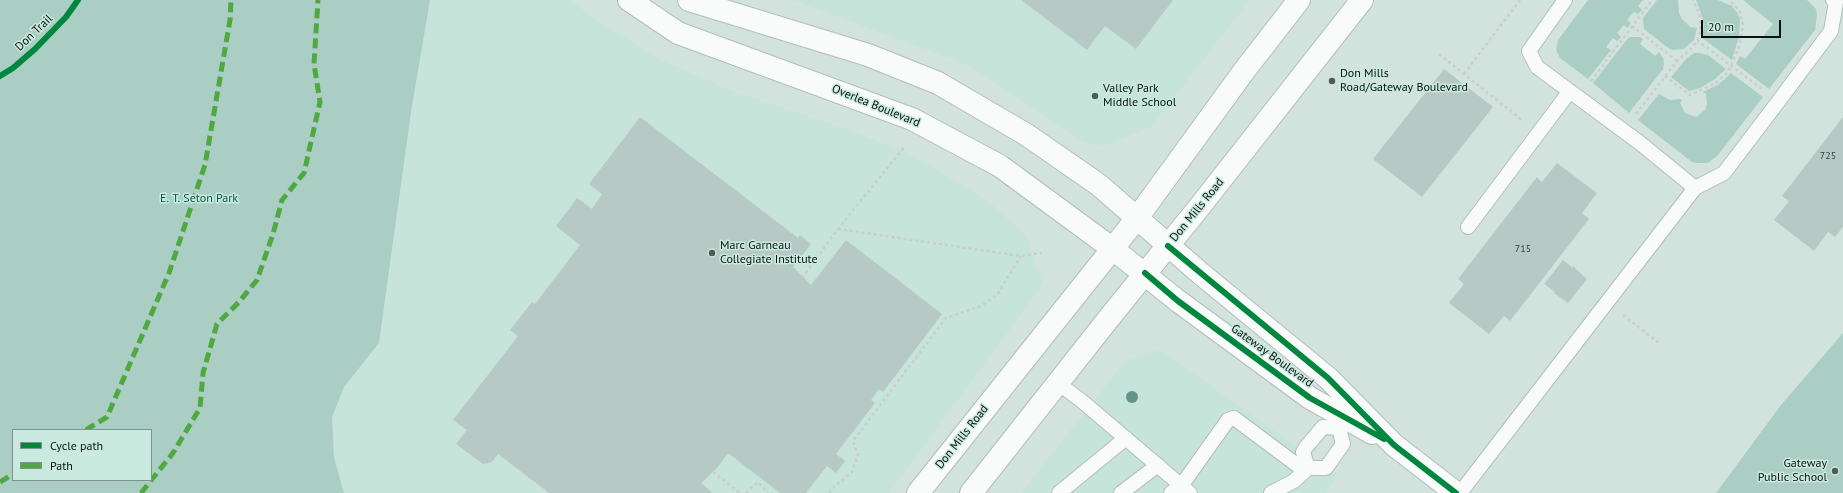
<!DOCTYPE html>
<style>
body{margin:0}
#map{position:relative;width:1843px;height:493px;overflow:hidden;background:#d2e3dd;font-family:"PT Sans",sans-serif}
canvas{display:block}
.legend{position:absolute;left:12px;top:429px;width:140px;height:52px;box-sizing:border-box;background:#cbeadf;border:1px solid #7d948c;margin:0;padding:5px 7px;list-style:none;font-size:12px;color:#081310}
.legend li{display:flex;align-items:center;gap:8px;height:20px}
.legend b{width:20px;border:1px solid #7d948c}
.scale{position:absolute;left:1701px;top:20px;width:80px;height:18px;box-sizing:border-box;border:2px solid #081310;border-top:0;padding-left:5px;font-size:12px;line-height:14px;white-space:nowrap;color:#081310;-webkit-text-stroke:3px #cbeadf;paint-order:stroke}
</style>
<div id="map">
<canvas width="1843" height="493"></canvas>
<ul class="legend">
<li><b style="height:5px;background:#00873e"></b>Cycle path</li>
<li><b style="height:5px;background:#50a842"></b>Path</li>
</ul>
<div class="scale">20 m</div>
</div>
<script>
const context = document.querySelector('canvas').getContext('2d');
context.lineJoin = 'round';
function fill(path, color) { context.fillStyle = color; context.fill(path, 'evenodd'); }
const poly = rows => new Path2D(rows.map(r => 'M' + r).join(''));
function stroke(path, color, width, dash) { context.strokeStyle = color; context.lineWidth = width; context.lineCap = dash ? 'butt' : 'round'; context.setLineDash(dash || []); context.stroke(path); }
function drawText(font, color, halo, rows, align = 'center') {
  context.font = font + ' "PT Sans",sans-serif'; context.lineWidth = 3; context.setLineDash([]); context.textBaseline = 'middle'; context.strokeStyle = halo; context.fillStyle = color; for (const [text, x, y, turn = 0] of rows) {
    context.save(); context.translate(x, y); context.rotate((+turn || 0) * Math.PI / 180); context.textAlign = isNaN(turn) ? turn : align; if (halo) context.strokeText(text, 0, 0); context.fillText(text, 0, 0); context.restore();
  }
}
fill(poly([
 [430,0,569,0,604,25,663,61,730,90,847,129,907,153,970,189,992,205,1026,235,1037,271,1045,274,1039,290,889,493,344,493,334,457,332,417,344,387,379,343,411,112],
 [793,0,1250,0,1151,127,1103,146,1084,142,967,65],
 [1159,349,1338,476,1325,493,1021,493,1126,360]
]), '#c6e4da');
fill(poly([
 [0,0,430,0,411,112,379,343,344,387,332,417,334,457,344,493,0,493],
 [13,430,151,430,151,480,13,480],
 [1588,0,1643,0,1638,6,1642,10,1638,14,1634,12,1627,20,1631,23,1627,28,1624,25,1617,33,1621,37,1617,41,1613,38,1606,47,1611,50,1588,79,1560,58,1556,50,1558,40],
 [1657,0,1678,0,1679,13,1682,19,1690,27,1697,28,1694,40,1684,49,1672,50,1667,47,1644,29,1643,18],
 [1696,0,1718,0,1732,6,1738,14,1740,19,1739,37,1732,60,1702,38,1704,27,1702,16],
 [1743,0,1807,0,1816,9,1817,15,1815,30,1769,89,1736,64,1740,56,1745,59,1773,24],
 [1631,37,1640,37,1643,39,1640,44,1655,56,1659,52,1663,58,1664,64,1663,69,1629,113,1593,83,1628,38],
 [1694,53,1700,53,1708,55,1726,69,1715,79,1700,88,1689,91,1671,77,1687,58],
 [1731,73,1763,97,1718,155,1708,163,1697,163,1692,162,1638,120,1659,94,1670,100,1680,99,1682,100,1680,103,1685,113,1696,117,1705,110,1707,104,1706,94,1703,92,1718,85],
 [1843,333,1843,493,1716,493,1781,405]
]), '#aacec3');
fill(poly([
 [1021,0,1173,0,1136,49,1105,26,1087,50],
 [1444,69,1493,107,1422,197,1373,159],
 [640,117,798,238,800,235,811,244,793,267,811,285,846,240,942,314,883,392,879,389,871,400,875,403,836,454,845,461,836,473,827,466,806,493,780,493,728,453,717,468,701,483,713,493,549,493,498,454,492,462,483,464,456,444,467,430,453,420,518,336,510,330,532,302,535,304,580,245,556,226,577,198,592,209,602,194,589,184],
 [1843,117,1843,227,1835,237,1828,232,1814,251,1774,220,1789,201,1782,196],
 [1557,163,1597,193,1582,213,1589,219,1510,321,1504,316,1489,334,1449,303,1464,284,1458,279,1537,177,1542,182],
 [1563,260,1573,268,1573,266,1587,279,1568,303,1554,293,1555,292,1544,284]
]), '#b7c9c4');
const lane = poly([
 [1565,0,1529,51,1537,67,1640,143,1695,188],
 [1468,227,1570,91],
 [1058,383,1083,402,1190,493],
 [1308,468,1303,452,1306,447,1323,427,1339,428],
 [1059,493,1126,438],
 [1121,493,1158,465],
 [1171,493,1181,486,1228,420,1234,418,1305,471],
 [1271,493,1294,481,1308,468,1326,468,1343,444,1339,428],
 [1460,493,1695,188,1724,173,1778,102,1831,31,1836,2,1833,0]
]);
const secondary = poly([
 [629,0,678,33,912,119,1000,166,1113,249,1178,301,1310,398,1372,433],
 [689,0,868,55,938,83,1027,135,1099,185,1200,273,1328,378,1394,445,1456,493],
 [918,493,1137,218,1244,71,1299,0],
 [971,493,1113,313,1197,210,1362,0]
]);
stroke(lane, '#b1beba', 16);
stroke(secondary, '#b1beba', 24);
stroke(poly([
 [1632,26,1677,61],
 [1697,40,1762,89],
 [1439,54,1523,121],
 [1464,74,1520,0],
 [1665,76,1690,95,1716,83,1728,72,1740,45,1743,25,1739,10,1729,0],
 [1591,81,1652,0],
 [1636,114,1677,61,1693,47,1700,36,1700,15,1693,0],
 [838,229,1021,256,1041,253],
 [802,278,838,229,905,146],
 [1623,315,1659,343],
 [713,472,740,493],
 [746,493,758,482,768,493],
 [829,493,834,487,852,472,858,455,853,441,946,318,981,306,997,295,1021,256]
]), '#c9cecc', 2.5, [3, 3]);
stroke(lane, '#f8fbfa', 14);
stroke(secondary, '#f8fbfa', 22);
stroke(poly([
 [86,430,107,417,169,273,205,165,230,20,231,0],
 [0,482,13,474],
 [141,493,173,453,200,408,203,373,217,324,239,302,257,280,273,234,282,200,304,173,320,102,314,64,318,0]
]), '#50a842', 5, [10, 5]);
stroke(poly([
 [0,76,13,68,35,49,66,17,78,0],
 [1168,246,1328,378,1394,445,1456,493],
 [1145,273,1178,301,1310,398,1384,439]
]), '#00873e', 6);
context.fillStyle = '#629589';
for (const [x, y] of [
 [1132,397]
]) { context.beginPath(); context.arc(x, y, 6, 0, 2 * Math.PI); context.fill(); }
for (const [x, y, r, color] of [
 [1332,81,4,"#4f5c58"],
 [1095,96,4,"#4f5c58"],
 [712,253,4,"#4f5c58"],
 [1835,471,4,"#4f5c58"]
]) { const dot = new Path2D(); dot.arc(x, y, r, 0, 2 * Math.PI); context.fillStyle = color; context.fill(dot); stroke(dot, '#cbeadf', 1.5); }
drawText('10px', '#364440', null, [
 ["725",1828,156],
 ["715",1523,249]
]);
drawText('12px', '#081310', '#cbeadf', [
 ["Don Trail",34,33,-44],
 ["Overlea Boulevard",876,106,22],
 ["Don Mills Road",1197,210,-51],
 ["Gateway Boulevard",1272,356,36],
 ["Don Mills Road",962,437,-52]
]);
drawText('12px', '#081310', '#cbeadf', [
 ["Don Mills",1340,74],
 ["Road/Gateway Boulevard",1340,88],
 ["Valley Park",1103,89],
 ["Middle School",1103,103],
 ["Marc Garneau",720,246],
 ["Collegiate Institute",720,260],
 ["Gateway",1827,464,"right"],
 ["Public School",1827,478,"right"]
], 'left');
drawText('12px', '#075545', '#cbeadf', [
 ["E. T. Seton Park",199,199]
]);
</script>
